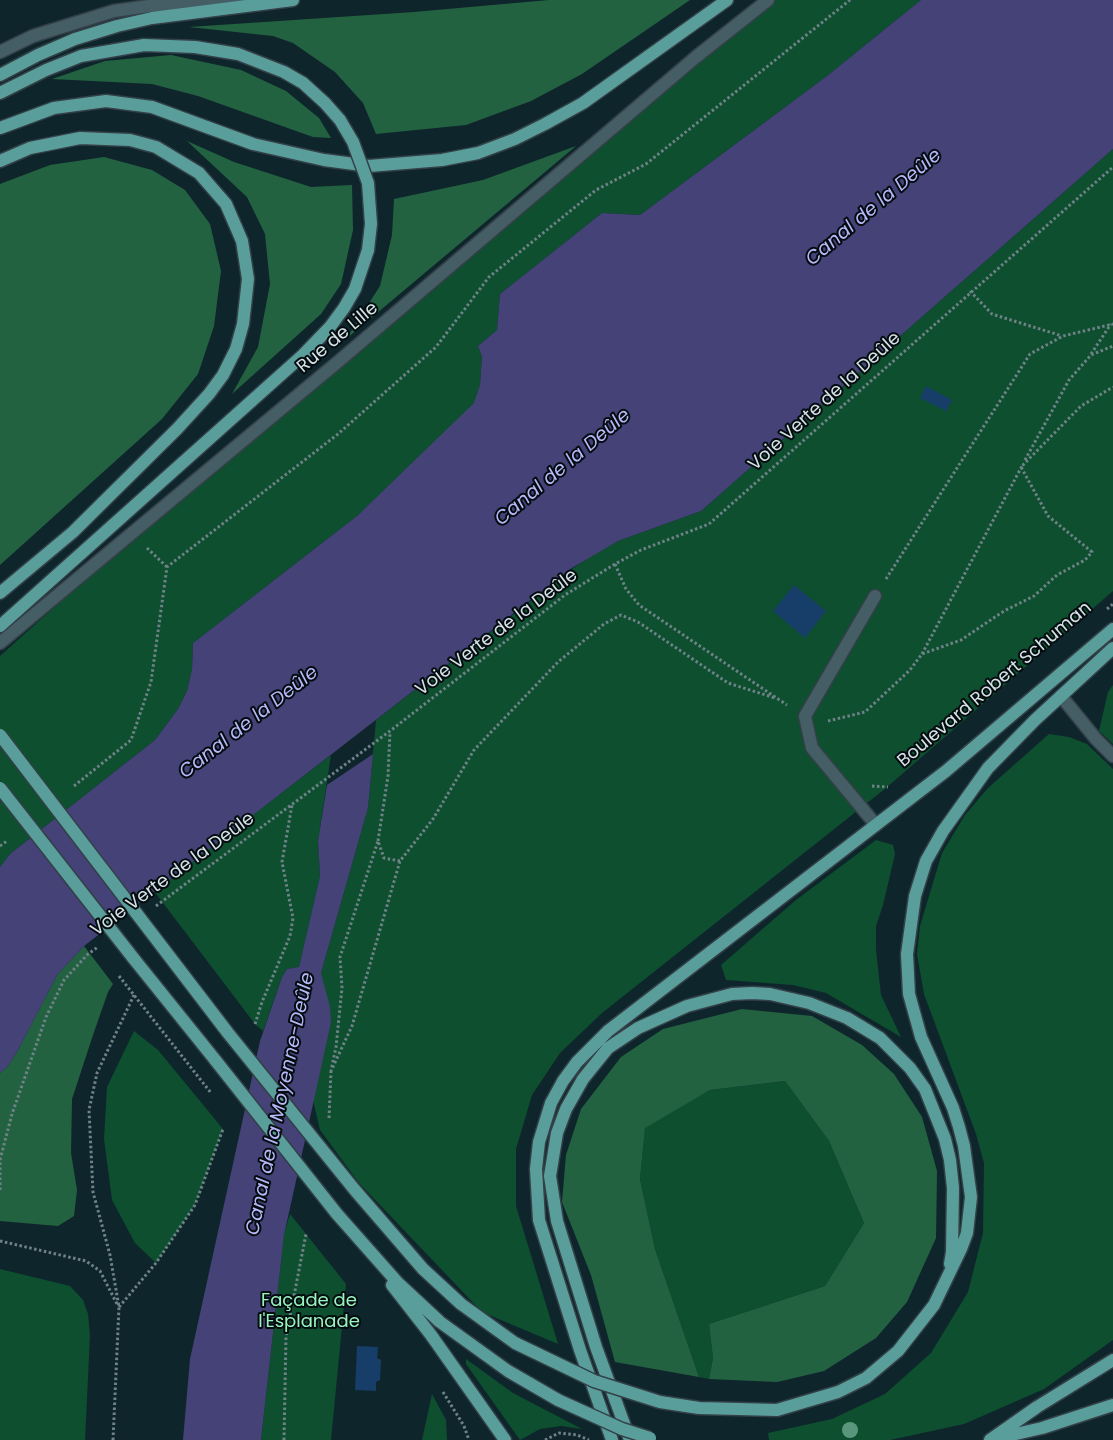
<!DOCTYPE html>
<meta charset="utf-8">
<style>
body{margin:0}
canvas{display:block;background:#0e252c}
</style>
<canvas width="1113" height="1440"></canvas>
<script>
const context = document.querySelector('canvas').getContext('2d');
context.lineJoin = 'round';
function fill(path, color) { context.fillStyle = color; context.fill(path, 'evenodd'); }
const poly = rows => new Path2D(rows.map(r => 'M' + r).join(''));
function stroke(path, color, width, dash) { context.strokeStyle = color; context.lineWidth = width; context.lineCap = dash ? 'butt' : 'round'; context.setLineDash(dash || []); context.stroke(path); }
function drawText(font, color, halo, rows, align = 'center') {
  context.font = font + ' Poppins,sans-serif'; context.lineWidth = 4; context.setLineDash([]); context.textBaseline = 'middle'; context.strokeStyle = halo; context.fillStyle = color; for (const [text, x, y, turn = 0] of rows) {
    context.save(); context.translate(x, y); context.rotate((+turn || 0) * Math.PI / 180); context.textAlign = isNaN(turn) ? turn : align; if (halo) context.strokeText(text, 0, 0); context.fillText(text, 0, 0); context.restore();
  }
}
fill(poly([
 [768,0,921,0,827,76,640,215,602,213,500,294,497,330,478,346,482,357,480,385,475,403,357,516,193,643,192,669,187,691,178,709,155,740,10,854,0,867,0,656,168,505],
 [1113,149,1113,591,886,788,602,1013,560,1053,532,1095,516,1149,516,1206,558,1344,482,1312,359,1183,320,1130,313,1100,331,1023,321,973,368,808,376,720,572,569,594,554,618,541,701,511],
 [1113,685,1113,744,1099,731,1108,692],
 [1049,734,1069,737,1087,744,1113,769,1113,1340,1044,1389,964,1424,890,1440,769,1440,768,1433,832,1419,885,1394,931,1353,968,1292,983,1233,984,1163,976,1134,924,994,917,954,920,926,942,853,965,815,988,788],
 [331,755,318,841,320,876,299,968,287,969,282,977,263,1031,255,1024,154,891],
 [876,840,893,845,895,854,883,905,876,926,876,950,881,995,901,1037,826,993,793,985,726,980,721,965,796,900],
 [134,1031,158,1050,223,1129,195,1205,156,1263,135,1243,112,1200,104,1139,107,1087],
 [785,1081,829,1141,864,1223,825,1286,709,1324,713,1358,709,1379,699,1377,655,1249,640,1179,645,1127,710,1090],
 [290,1214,346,1284,331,1440,261,1440,284,1234],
 [0,1269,70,1286,83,1300,88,1314,90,1335,85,1440,0,1440],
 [466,1359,513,1393,582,1429,561,1426,540,1429,520,1440,466,1364],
 [432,1394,446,1420,447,1440,422,1440]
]), '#0d4f2f');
fill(poly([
 [549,0,690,0,582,74,531,101,466,125,376,134,363,103,335,72,293,43,273,36,189,27,414,12],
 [171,55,241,70,286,91,319,118,331,138,313,137,198,96,152,84,52,79,105,61],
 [187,141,234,162,311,187,352,185,353,230,341,284,321,314,232,394,258,347,270,284,265,234,247,197],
 [576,146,346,339,380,286,392,235,394,199,483,180],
 [104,157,152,170,185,190,210,224,221,271,214,326,198,374,162,419,0,565,0,184,50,165],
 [84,946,113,984,108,992,93,1035,72,1099,71,1153,77,1190,74,1216,58,1226,0,1221,0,1073,7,1067,17,1052,57,975],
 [742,1009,812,1016,862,1045,894,1074,922,1117,937,1171,936,1238,907,1302,876,1338,824,1371,777,1382,709,1379,713,1358,709,1324,825,1286,864,1223,829,1141,785,1081,710,1090,645,1128,640,1179,655,1249,699,1377,615,1362,591,1275,562,1202,566,1155,581,1109,621,1057,663,1029]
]), '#236240');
fill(poly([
 [921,0,1113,0,1113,149,701,511,618,541,572,568,84,946,57,975,17,1052,7,1067,0,1073,0,867,10,854,155,740,178,709,187,691,192,669,193,643,357,516,474,403,480,385,482,357,478,346,497,330,500,294,602,213,640,215,827,76],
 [373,754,368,808,321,973,330,1007,331,1023,284,1235,261,1440,183,1440,190,1359,260,1041,282,977,287,969,299,967,320,876,318,841,327,785]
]), '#444276');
fill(poly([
 [926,386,952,400,946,411,920,398],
 [794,585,826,611,805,638,773,611],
 [357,1346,378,1347,377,1358,381,1360,380,1380,376,1382,376,1391,355,1390]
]), '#163e68');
const service = poly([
 [875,596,805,716,812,748,876,825],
 [1061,696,1096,739,1113,756]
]);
const tertiary = poly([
 [0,52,33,36,114,11,149,6,249,1],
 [0,643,339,361,696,57,768,0]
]);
const primary = poly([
 [0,75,38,55,75,39,117,26,152,18,293,0],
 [0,93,46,70,81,56,144,45,195,47,238,54,284,72,303,83,325,103,340,120],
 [0,128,54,108,106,101,152,107,253,144,324,160,369,166,442,160,478,153,515,139,545,124,583,103,727,0],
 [0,161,30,148,80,138,130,140,156,147,199,173,226,204,242,241,248,279,243,324,236,349,223,375,209,394,177,429,73,532,0,593],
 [0,626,303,355,330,327,344,308,355,289,368,250],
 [134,959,216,1061],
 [337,1214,398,1283,440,1322,508,1371,558,1400],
 [392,1285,431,1335,505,1440],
 [660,1402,699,1408,777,1410,838,1392,866,1378,898,1351,934,1305,961,1249,967,1233,971,1197,964,1146,959,1127,953,1108,921,1037,909,994,907,954,915,896,926,861,943,831,988,768,1035,720,1113,648],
 [998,1438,1042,1428,1113,1405],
 [612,1440,580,1350,539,1220,536,1169,539,1142,551,1103,563,1081,577,1062,608,1031,946,771,1113,629],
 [630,1440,596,1347,557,1221,550,1176,557,1133,566,1109,583,1079,608,1048,638,1028,687,1006,732,994,752,993,770,994,809,1003,847,1018,880,1038,910,1068,925,1089,945,1139,950,1160,953,1188,952,1252,950,1264],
 [990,1440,1037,1407,1113,1360]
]);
stroke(service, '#334047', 15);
stroke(tertiary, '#334047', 15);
stroke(primary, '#334047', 15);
stroke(poly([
 [970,291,992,314,1062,336],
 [1091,354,1111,324],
 [1025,460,1069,380,1091,355,1113,346],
 [147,548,167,567],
 [615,564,626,589,639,605,787,705],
 [886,579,1030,354,1063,336,1113,324],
 [1107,609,1113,604],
 [922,654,1022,466],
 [828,721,865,712,910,670,922,654,961,640,1004,611,1034,596,1057,575,1085,560,1092,552,1048,516,1021,467,1081,406,1113,387],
 [74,786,131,740,151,682,167,567,338,434,436,347,489,277,596,190,646,164,850,0],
 [872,786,888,787],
 [378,841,388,776,390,732],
 [0,846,7,841],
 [400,861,384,858,378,841,340,957,342,988,336,1047,331,1071,352,1026,400,861,433,819,474,750,558,662,604,624,621,615,638,622,728,683,775,698],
 [156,906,390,731,565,595,615,564,641,550,709,524,1113,167],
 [255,1024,262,1002,290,936,293,918,282,862,292,805],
 [329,1118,331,1071],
 [0,1190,0,1160,12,1114,46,1017,64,980,88,954,98,947],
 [0,1241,86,1261,100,1271,117,1304],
 [119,1307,156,1263,195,1205,223,1129],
 [443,1392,464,1426,469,1440],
 [113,1440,119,1307,110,1255,93,1192,89,1110,97,1073,134,995],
 [284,1440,286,1337,306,1234],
 [545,1440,559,1433,577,1435,589,1440]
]), '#6f8287', 3, [2.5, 2.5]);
stroke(service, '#455d65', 12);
stroke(tertiary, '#455d65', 12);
stroke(primary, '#5a9e9c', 12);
const primaryBridge = poly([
 [340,120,353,142,368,183,371,224,368,250],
 [0,735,228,1033,354,1189,423,1269,461,1304,515,1343,594,1381,660,1402],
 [0,788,134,959],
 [216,1061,337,1214],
 [558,1400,622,1429,650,1438]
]);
stroke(primaryBridge, '#334047', 15, []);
stroke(poly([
 [119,976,211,1093]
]), '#6f8287', 3, [2.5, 2.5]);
stroke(primaryBridge, '#5a9e9c', 12);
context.fillStyle = '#5a967c';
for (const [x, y] of [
 [850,1430]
]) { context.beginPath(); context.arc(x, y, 8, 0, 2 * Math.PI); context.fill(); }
drawText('18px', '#d5e3e7', '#040c0f', [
 ["Rue de Lille",338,338,-40],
 ["Voie Verte de la Deûle",825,402,-42],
 ["Voie Verte de la Deûle",497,633,-37],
 ["Boulevard Robert Schuman",995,685,-40],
 ["Voie Verte de la Deûle",173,875,-36]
]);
drawText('18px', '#99f3be', '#040c0f', [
 ["Façade de",309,1301],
 ["l'Esplanade",309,1322]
]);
drawText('italic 19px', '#b7b8f9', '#040c0f', [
 ["Canal de la Deûle",874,208,-40],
 ["Canal de la Deûle",563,468,-40],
 ["Canal de la Deûle",249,723,-38],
 ["Canal de la Moyenne-Deûle",281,1104,-78]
]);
</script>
